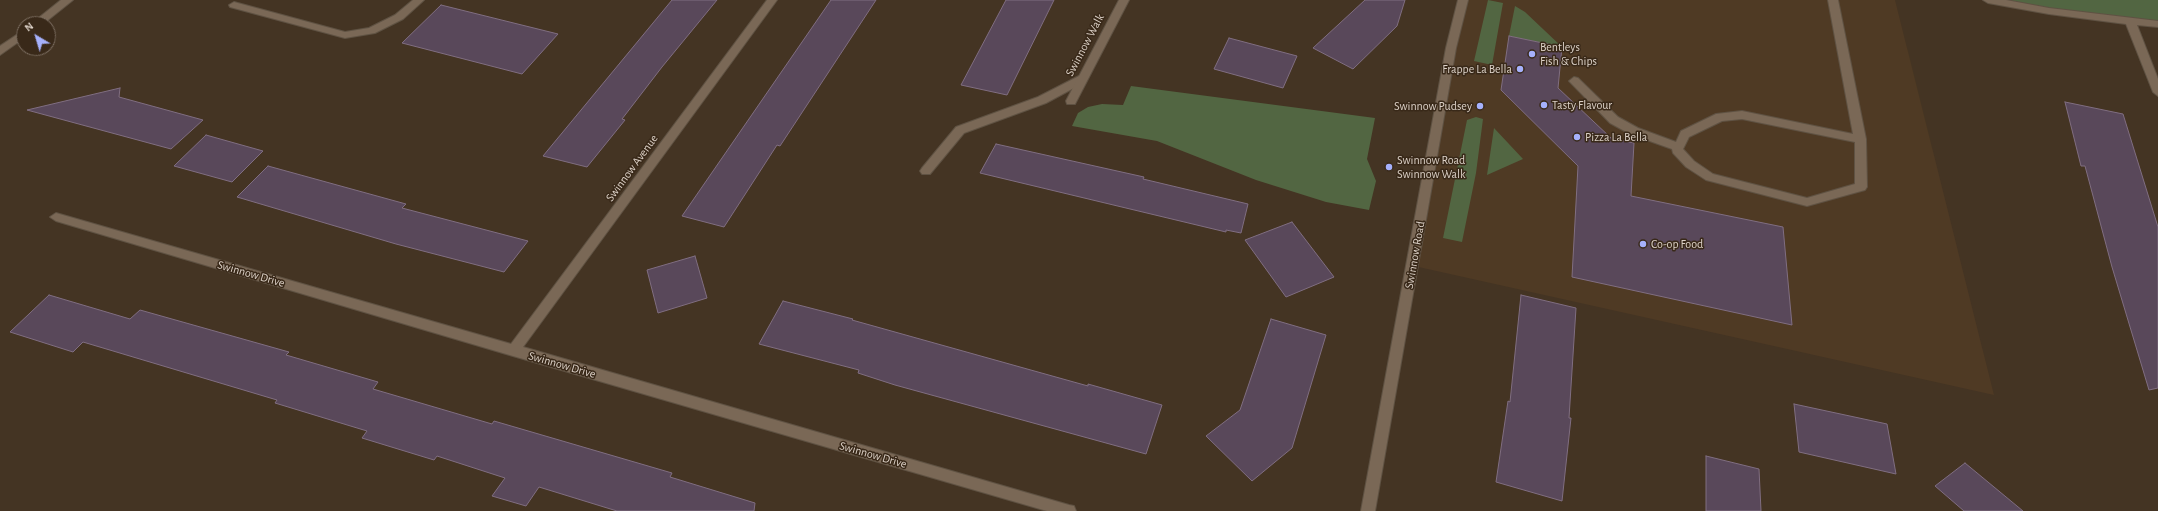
<!DOCTYPE html>
<style>
body{margin:0}
#map{position:relative;width:2158px;height:511px;overflow:hidden;background:#443423;font-family:"Alegreya Sans",sans-serif}
canvas{display:block}
.north{position:absolute;left:16px;top:16px;width:40px;height:40px;box-sizing:border-box;background:#392919;border:1px solid #7a6c5f;border-radius:50%;rotate:322deg;font-size:11px;font-weight:700;line-height:16px;text-align:center;color:#dcd1c7}
.north::after{content:'';display:block;margin:auto;width:14px;height:18px;background:#a6b1fc;clip-path:polygon(50% 0,100% 100%,50% 72%,0 100%)}
</style>
<div id="map">
<canvas width="2158" height="511"></canvas>
<div class="north">N</div>
</div>
<script>
const context = document.querySelector('canvas').getContext('2d');
context.lineJoin = 'round';
function fill(path, color) { context.fillStyle = color; context.fill(path, 'evenodd'); }
const poly = rows => new Path2D(rows.map(r => 'M' + r).join(''));
function stroke(path, color, width, dash) { context.strokeStyle = color; context.lineWidth = width; context.lineCap = dash ? 'butt' : 'round'; context.setLineDash(dash || []); context.stroke(path); }
function drawText(font, color, halo, rows, align = 'center') {
  context.font = font + ' "Alegreya Sans",sans-serif'; context.lineWidth = 3; context.setLineDash([]); context.textBaseline = 'middle'; context.strokeStyle = halo; context.fillStyle = color; for (const [text, x, y, turn = 0] of rows) {
    context.save(); context.translate(x, y); context.rotate((+turn || 0) * Math.PI / 180); context.textAlign = isNaN(turn) ? turn : align; if (halo) context.strokeText(text, 0, 0); context.fillText(text, 0, 0); context.restore();
  }
}
fill(poly([
 [1463,0,1895,0,1994,395,1414,266]
]), '#4f3a24');
fill(poly([
 [1488,0,1503,3,1492,65,1474,61],
 [1992,0,2158,0,2158,23,2049,11],
 [1515,6,1525,12,1562,47,1509,36],
 [1131,86,1375,118,1367,159,1376,181,1369,210,1326,202,1256,180,1157,141,1072,126,1078,113,1088,107,1102,104,1123,105],
 [1476,117,1483,119,1476,173,1462,242,1443,238,1467,120],
 [1494,128,1523,159,1487,175]
]), '#526642');
const building = poly([
 [672,0,717,0,662,67,622,119,625,120,587,167,543,156,672,0],
 [831,0,876,0,780,146,777,145,724,227,682,216,831,0],
 [1006,0,1054,0,1007,95,961,85,1006,0],
 [1365,0,1405,0,1397,26,1353,69,1313,48,1365,0],
 [441,5,558,34,522,74,402,43,441,5],
 [1509,36,1562,47,1558,88,1611,138,1634,143,1631,196,1783,227,1792,325,1572,277,1578,166,1501,90,1509,36],
 [1229,38,1297,56,1283,88,1214,69,1229,38],
 [120,88,119,97,203,120,171,149,27,110,120,88],
 [2065,102,2123,114,2158,227,2158,388,2149,390,2112,267,2085,166,2081,166,2065,102],
 [206,135,263,151,232,182,174,166,206,135],
 [996,144,1144,177,1143,179,1248,204,1241,233,1226,230,1226,232,980,173,996,144],
 [268,166,406,204,402,208,528,241,504,272,396,244,237,197,268,166],
 [1292,222,1334,277,1286,297,1245,240,1292,222],
 [695,256,707,298,658,313,647,270,695,256],
 [49,295,130,319,140,310,289,352,286,355,378,382,373,389,492,424,494,421,672,473,670,477,755,503,754,511,617,511,539,487,526,506,492,496,505,478,437,456,434,460,362,438,367,431,275,403,277,400,83,342,73,352,10,332,49,295],
 [1521,295,1576,308,1569,418,1571,418,1562,501,1496,482,1508,401,1510,402,1521,295],
 [783,301,853,319,852,320,1088,386,1088,384,1162,405,1146,454,895,385,858,373,859,370,759,344,783,301],
 [1271,319,1326,335,1292,448,1252,481,1206,436,1240,410,1271,319],
 [1794,404,1887,424,1896,474,1799,452,1794,404],
 [1706,456,1759,469,1761,511,1706,511,1706,456],
 [1965,463,2023,511,1964,511,1935,486,1965,463]
]);
fill(building, '#59485a');
stroke(building, '#806e81', 1);
const lane = poly([
 [413,0,424,0,403,19,375,33,345,38,230,7,229,5,234,2,345,32,369,28,395,15,413,0],
 [1828,0,1838,0,1866,139,1867,187,1865,190,1807,206,1706,180,1686,167,1673,153,1672,149,1630,134,1610,123,1569,81,1574,77,1578,78,1618,117,1638,128,1676,142,1681,131,1716,114,1742,111,1853,134,1828,0],
 [1742,119,1855,142,1855,184,1807,198,1713,174,1694,161,1683,149,1689,137,1722,121,1742,119],
 [1081,75,1086,79,1085,82,1046,103,964,133,930,174,922,174,920,171,922,168,956,127,1038,97,1081,75]
]);
const street = poly([
 [61,0,73,0,43,24,31,24,61,0],
 [767,0,777,0,523,347,1069,505,1074,506,1076,511,1047,511,513,356,56,221,50,217,56,213,511,344,767,0],
 [1119,0,1129,0,1075,104,1067,104,1066,101,1119,0],
 [1983,0,2006,0,2049,8,2158,21,2158,27,2137,25,2158,79,2158,96,2153,92,2126,24,2049,14,1988,3,1983,0],
 [24,30,24,38,0,55,0,46,24,30]
]);
const secondary = poly([
 [1458,0,1468,0,1456,48,1375,511,1361,511,1446,48,1458,0]
]);
stroke(lane, '#5f5243', 2);
stroke(street, '#5f5243', 2);
stroke(secondary, '#5f5243', 2);
fill(lane, '#7a6856');
fill(street, '#7a6856');
fill(secondary, '#7a6856');
for (const [x, y, r, color] of [
 [1532,54,4,"#a6b1fc"],
 [1520,69,4,"#a6b1fc"],
 [1544,105,4,"#a6b1fc"],
 [1480,106,4,"#a6b1fc"],
 [1577,137,4,"#a6b1fc"],
 [1389,167,4,"#a6b1fc"],
 [1643,244,4,"#a6b1fc"]
]) { const dot = new Path2D(); dot.arc(x, y, r, 0, 2 * Math.PI); context.fillStyle = color; context.fill(dot); stroke(dot, '#392919', 1.5); }
drawText('12px', '#dcd1c7', '#392919', [
 ["Swinnow Walk",1085,45,-62],
 ["Swinnow Avenue",632,168,-54],
 ["Swinnow Road",1415,255,-80],
 ["Swinnow Drive",251,274,16],
 ["Swinnow Drive",562,365,16],
 ["Swinnow Drive",873,455,16]
]);
drawText('12px', '#dcd1c7', '#392919', [
 ["Bentleys",1540,47],
 ["Fish & Chips",1540,61],
 ["Frappe La Bella",1512,69,"right"],
 ["Tasty Flavour",1552,105],
 ["Swinnow Pudsey",1472,106,"right"],
 ["Pizza La Bella",1585,137],
 ["Swinnow Road",1397,160],
 ["Swinnow Walk",1397,174],
 ["Co-op Food",1651,244]
], 'left');
</script>
